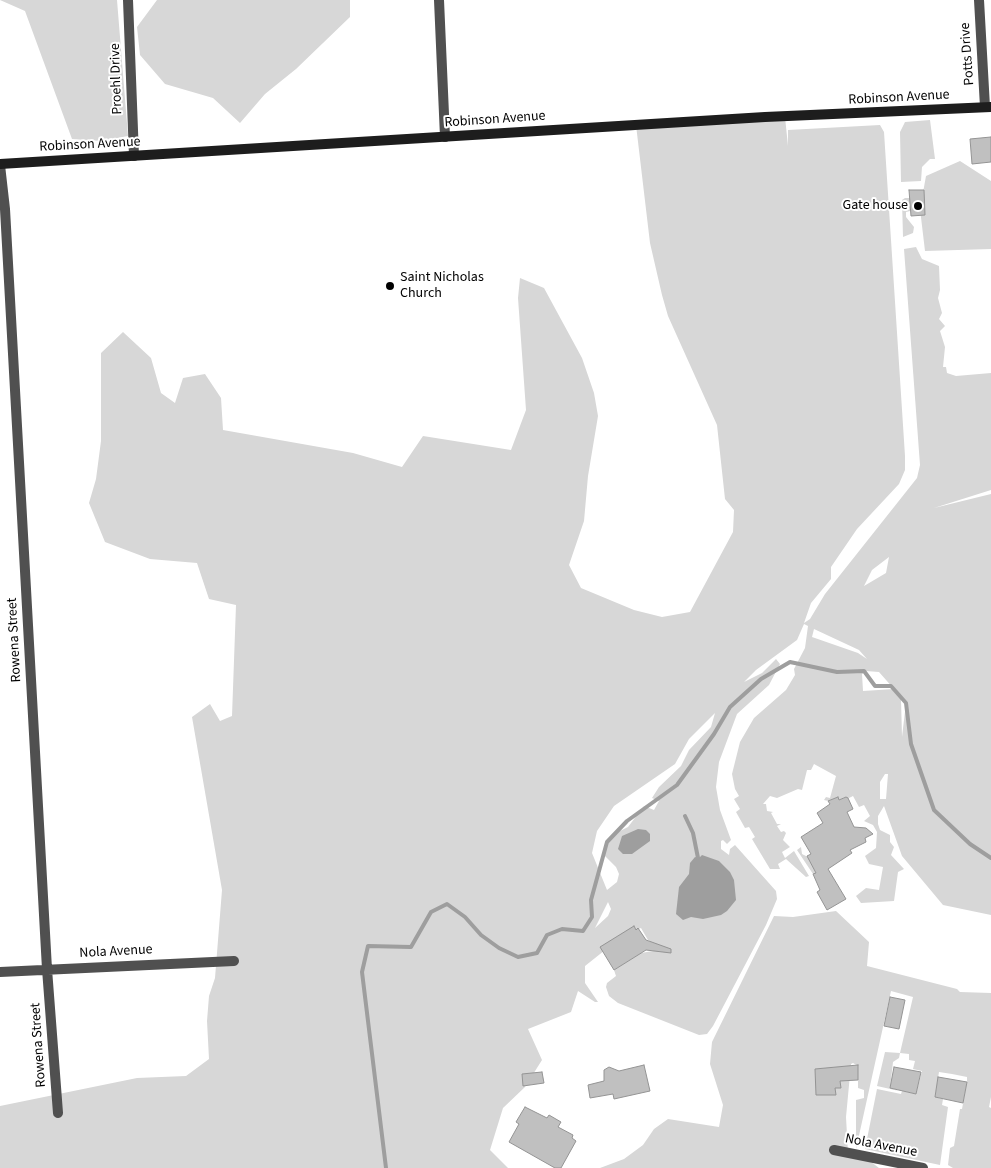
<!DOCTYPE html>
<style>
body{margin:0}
canvas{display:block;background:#fff}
</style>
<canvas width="991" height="1168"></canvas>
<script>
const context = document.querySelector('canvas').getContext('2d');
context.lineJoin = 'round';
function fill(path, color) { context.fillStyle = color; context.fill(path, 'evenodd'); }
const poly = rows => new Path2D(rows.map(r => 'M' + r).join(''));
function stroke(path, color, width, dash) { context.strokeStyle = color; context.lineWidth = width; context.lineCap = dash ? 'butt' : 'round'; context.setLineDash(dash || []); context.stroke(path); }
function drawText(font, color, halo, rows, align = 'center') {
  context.font = font + ' "Source Sans 3",sans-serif'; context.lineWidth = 4; context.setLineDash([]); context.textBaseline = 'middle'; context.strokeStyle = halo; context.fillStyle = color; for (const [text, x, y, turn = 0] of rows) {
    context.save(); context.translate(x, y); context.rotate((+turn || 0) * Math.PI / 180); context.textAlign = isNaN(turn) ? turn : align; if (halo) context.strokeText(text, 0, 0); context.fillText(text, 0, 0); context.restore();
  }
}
fill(poly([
 [0,0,117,0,128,136,101,141,72,139,25,11],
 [157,0,350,0,350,17,296,69,265,94,240,123,213,98,165,84,140,55,137,27],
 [785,117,788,146,788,130,880,125,884,132,905,456,905,470,899,484,857,529,831,567,831,579,811,603,804,623,810,619,825,594,917,478,920,465,904,249,916,247,922,259,939,266,940,290,938,298,942,313,939,319,945,326,940,331,945,347,943,367,946,367,947,373,956,376,991,373,991,490,934,508,991,494,991,915,943,905,902,856,884,806,878,816,878,824,880,830,890,835,890,842,894,847,891,855,904,869,898,872,894,901,861,903,856,896,866,888,879,890,883,867,869,864,865,856,876,848,877,832,873,825,864,821,870,816,864,805,859,807,853,796,847,799,845,797,839,800,838,797,828,801,824,800,826,797,830,798,836,776,814,764,811,770,807,770,802,790,798,789,777,798,770,796,763,804,766,804,767,811,773,812,771,813,777,824,781,824,777,826,781,832,784,831,786,833,783,840,790,847,782,852,785,858,794,851,809,876,806,877,786,859,778,864,780,869,770,869,752,839,755,837,749,827,745,828,736,812,740,809,734,799,739,796,735,789,732,774,740,742,754,718,786,690,795,675,794,669,805,648,808,626,804,624,797,640,756,670,744,682,762,673,776,659,780,664,769,685,737,714,719,762,716,787,720,810,731,840,727,844,723,840,721,841,721,849,729,855,730,849,735,845,776,891,777,899,766,925,713,1026,707,1034,699,1035,618,1003,609,996,606,987,607,983,616,976,614,970,641,953,653,951,657,946,648,940,641,928,636,930,634,927,585,966,585,983,598,1002,595,1002,578,991,571,1012,528,1029,542,1060,525,1087,503,1108,490,1150,508,1168,0,1168,0,1106,137,1078,186,1076,209,1059,207,1021,209,996,215,978,222,890,192,717,210,704,220,721,232,716,236,605,209,599,197,563,150,559,105,542,89,503,96,479,101,441,101,353,123,332,151,358,161,393,175,403,183,378,205,374,221,398,223,430,353,453,402,467,423,436,511,450,526,410,518,298,520,278,544,288,582,358,594,393,598,416,588,476,584,521,569,565,581,588,634,610,662,617,690,612,733,532,734,510,725,499,717,425,668,316,662,295,650,243,636,125],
 [889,557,886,573,864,586,872,570],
 [814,629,859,650,867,659,858,653,812,637],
 [866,671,879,672,894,689,863,691,862,674],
 [901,699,906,703,902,737],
 [715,713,711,727,689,750,681,766,659,787,652,798,659,801,654,810,644,806,628,827,612,835,603,854,616,867,619,874,617,882,607,890,592,853,597,831,614,806,675,764,689,739],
 [885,774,888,774,886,799,880,799,880,782],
 [608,902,611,909,608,916,595,928],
 [930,120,935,159,930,159,922,167,921,181,901,182,900,132,905,122],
 [960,161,991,181,991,249,925,251,920,209,926,176],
 [905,198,910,198,911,202,910,211,906,212,906,217,914,227,913,233,903,237,902,200],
 [801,847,802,854,808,857,816,873,813,874,797,850],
 [836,911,869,942,867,966,957,989,960,992,991,993,991,1097,989,1107,991,1108,991,1168,953,1168,948,1165,950,1148,954,1146,960,1109,962,1109,967,1082,967,1077,952,1074,939,1072,935,1097,943,1099,942,1105,948,1107,940,1165,865,1149,877,1089,901,1094,902,1091,916,1094,922,1071,913,1069,915,1061,909,1060,909,1054,900,1053,899,1058,893,1062,890,1088,899,1091,877,1086,885,1052,900,1053,913,997,891,991,856,1149,856,1100,864,1098,864,1090,858,1088,858,1066,853,1063,851,1064,846,1117,848,1153,862,1155,879,1168,600,1168,624,1159,643,1145,654,1129,668,1119,719,1127,723,1105,710,1064,712,1042,774,916,793,917]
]), '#d7d7d7');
fill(poly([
 [638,829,646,830,650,834,650,841,632,854,623,854,618,849,622,836],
 [702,855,719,861,730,872,734,880,736,900,727,911,721,915,703,919,691,917,683,920,676,914,679,887,689,874,690,863,695,857,699,858]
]), '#9e9e9e');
stroke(poly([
 [685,816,693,833,698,858],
 [386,1168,362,972,368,946,411,947,431,912,447,904,465,917,481,935,499,948,518,957,537,953,547,935,562,929,583,931,592,917,591,900,607,842,627,821,677,785,714,734,730,707,761,679,790,662,837,672,864,671,875,686,891,686,906,703,911,744,934,810,970,844,991,858]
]), '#9e9e9e', 4);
const building = poly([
 [991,137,991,162,972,164,970,139,991,137],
 [909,190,924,190,925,215,911,216,909,190],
 [838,797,839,800,846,797,848,798,853,809,847,812,854,827,866,828,873,834,865,838,866,842,850,850,852,853,828,869,846,899,827,910,817,892,820,890,813,874,816,873,807,856,811,854,801,837,823,823,817,813,830,804,828,801,838,797],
 [634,926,636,930,638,928,646,940,671,949,671,953,646,950,614,970,600,947,634,926],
 [890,997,905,1000,899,1029,884,1026,890,997],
 [644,1065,650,1091,614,1099,613,1094,590,1098,588,1085,604,1081,604,1070,609,1067,619,1071,644,1065],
 [858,1065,858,1080,840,1081,841,1088,835,1088,836,1095,816,1095,815,1069,858,1065],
 [894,1067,921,1072,916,1094,890,1088,894,1067],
 [542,1072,544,1083,523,1086,522,1074,542,1072],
 [938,1077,967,1082,963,1103,935,1097,938,1077],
 [525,1107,547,1118,549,1115,561,1122,558,1127,573,1135,572,1138,576,1141,561,1168,555,1168,509,1142,519,1124,516,1122,525,1107]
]);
fill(building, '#c0c0c0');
stroke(building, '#949494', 1);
stroke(poly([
 [128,0,134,156],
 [439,0,445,137],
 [979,0,985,107],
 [0,165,5,209,47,969,58,1113],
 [0,972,234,961],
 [834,1150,923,1168]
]), '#505050', 10);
stroke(poly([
 [0,164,765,117,991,107]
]), '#1d1d1d', 10);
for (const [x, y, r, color] of [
 [918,206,5,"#000"],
 [390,286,5,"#000"]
]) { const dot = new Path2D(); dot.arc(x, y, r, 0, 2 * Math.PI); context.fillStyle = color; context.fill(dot); stroke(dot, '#fff', 2); }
drawText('14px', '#000', '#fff', [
 ["Potts Drive",968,54,-94],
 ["Proehl Drive",117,79,-92],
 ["Robinson Avenue",899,98,-3],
 ["Robinson Avenue",495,120,-4],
 ["Robinson Avenue",90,145,-3],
 ["Rowena Street",15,640,-93],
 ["Nola Avenue",116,952,-3],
 ["Rowena Street",39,1045,-94],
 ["Nola Avenue",881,1146,11]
]);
drawText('14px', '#000', '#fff', [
 ["Gate house",908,206],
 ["Saint Nicholas",400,278,"left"],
 ["Church",400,294,"left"]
], 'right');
</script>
